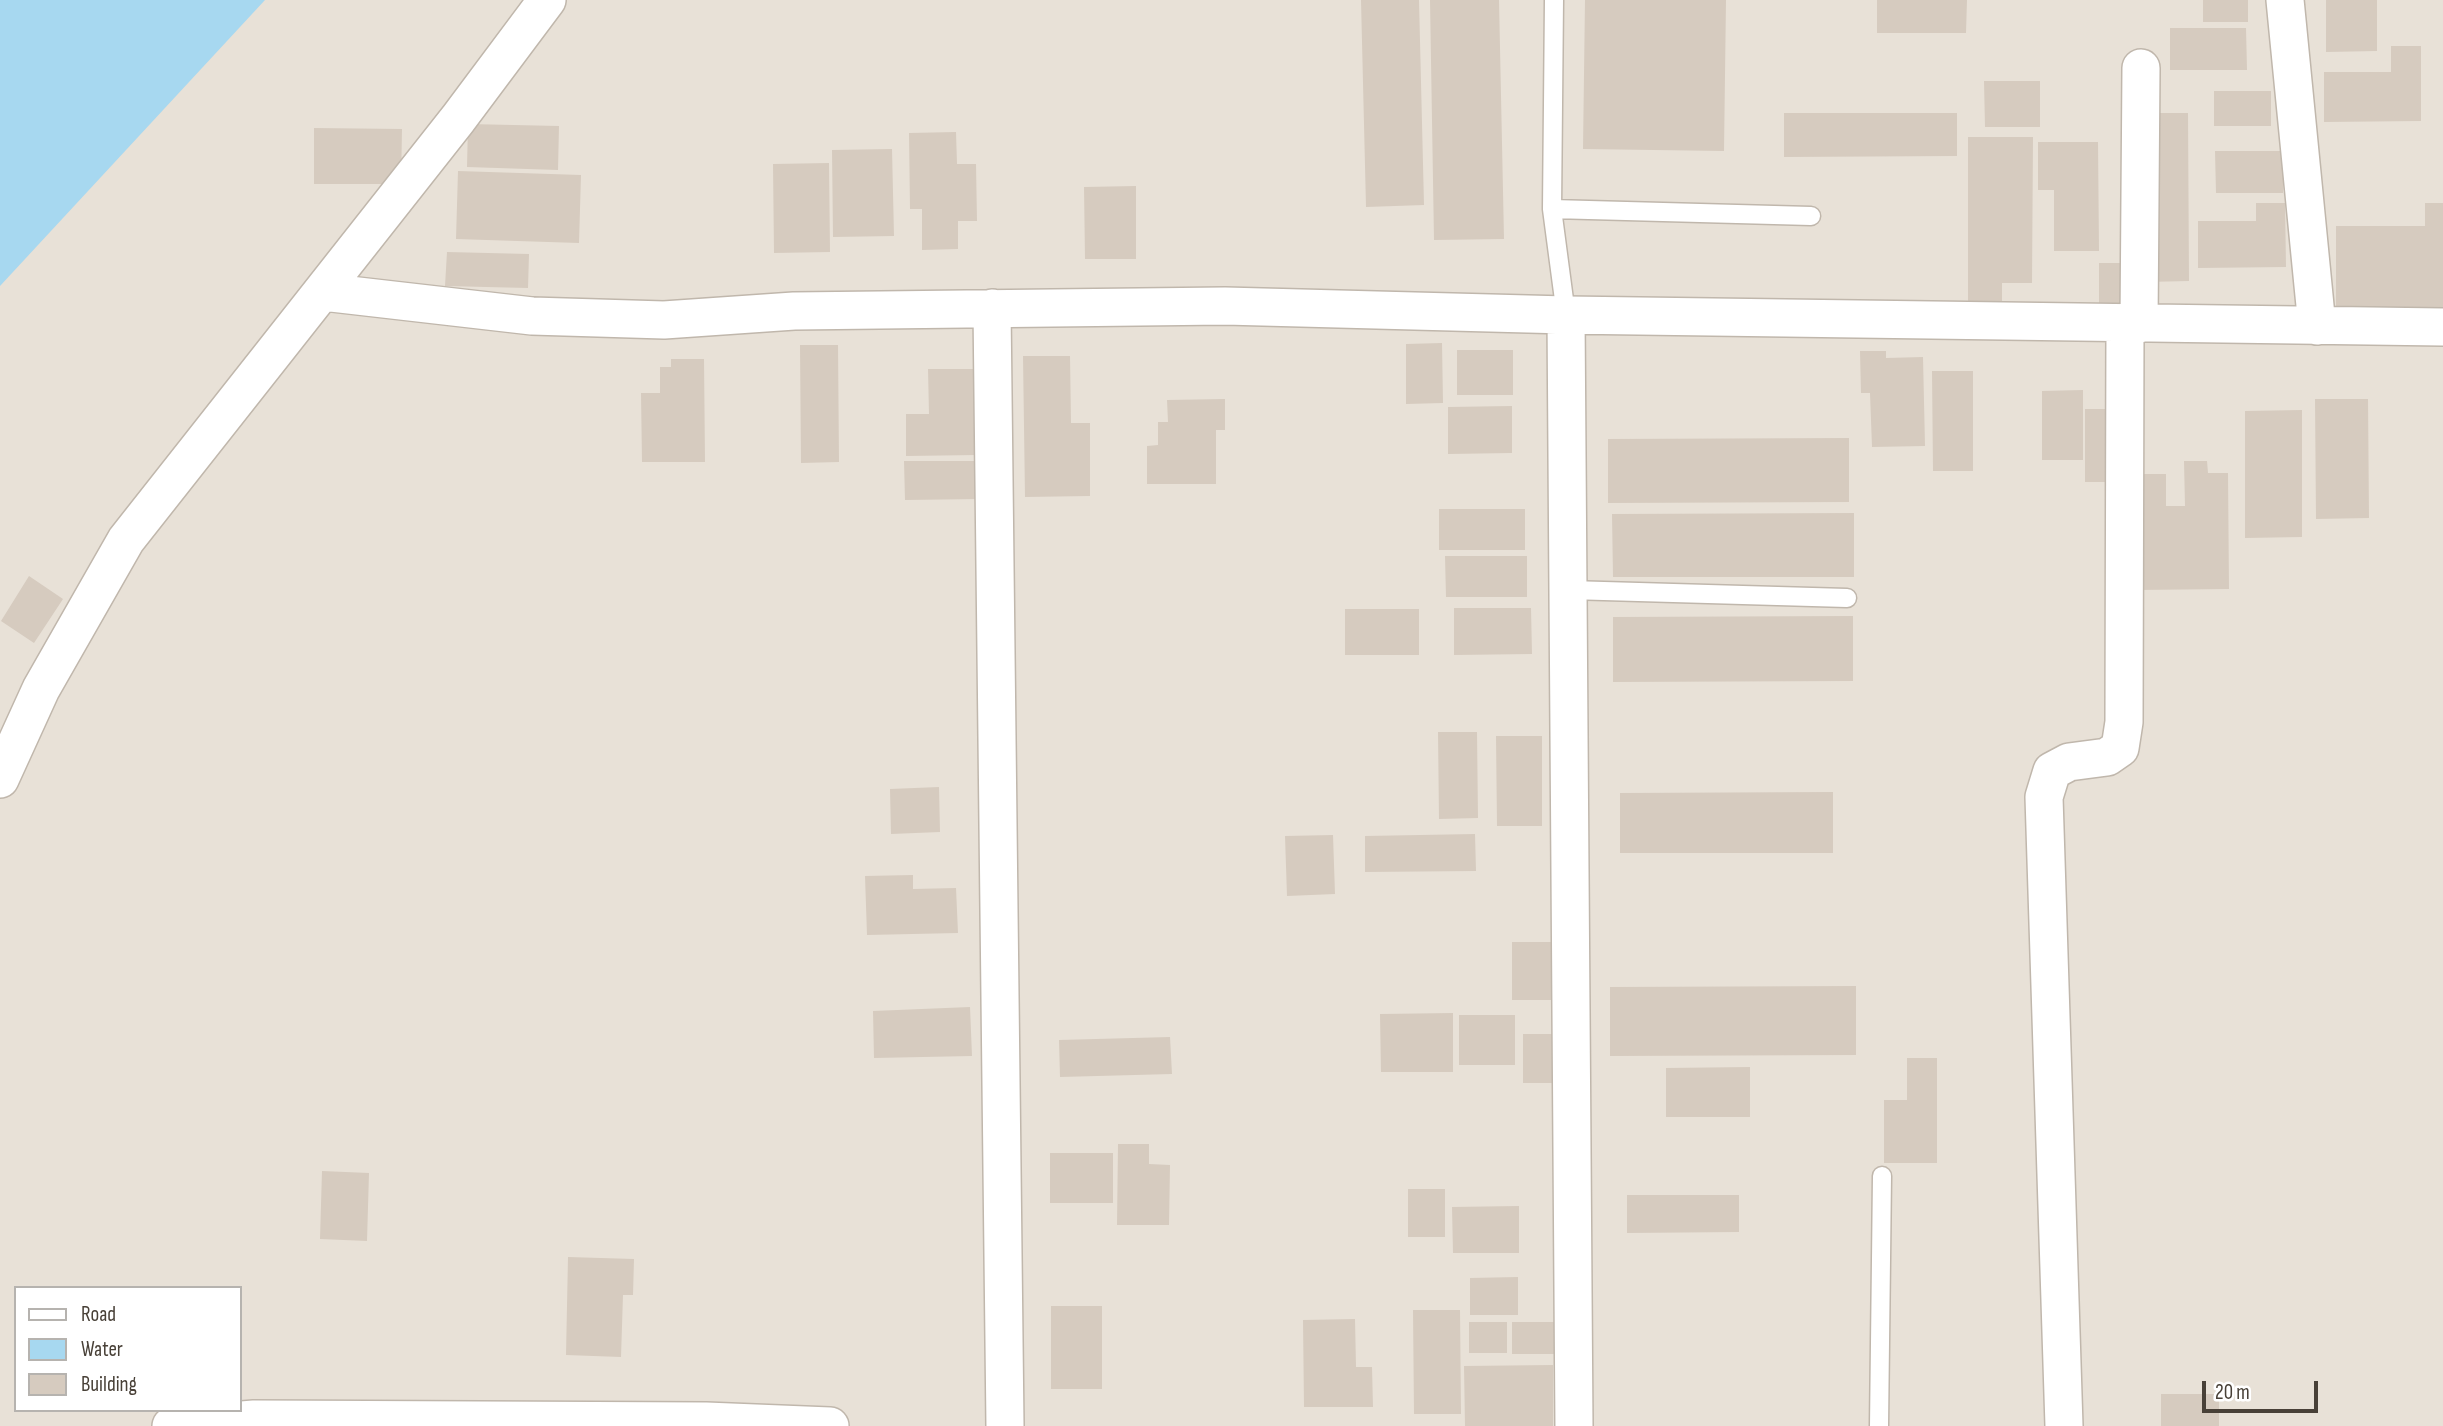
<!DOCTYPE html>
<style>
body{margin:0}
#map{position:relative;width:2443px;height:1426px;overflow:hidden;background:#f4f0e9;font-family:"Sofia Sans Condensed",sans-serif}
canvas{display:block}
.legend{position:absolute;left:14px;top:1286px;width:228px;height:126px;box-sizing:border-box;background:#fff;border:2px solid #b6b3af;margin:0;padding:9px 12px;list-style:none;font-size:21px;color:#484037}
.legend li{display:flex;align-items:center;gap:14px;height:35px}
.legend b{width:35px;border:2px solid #b6b3af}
.scale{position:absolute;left:2202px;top:1381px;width:116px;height:32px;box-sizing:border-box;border:4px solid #484037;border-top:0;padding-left:9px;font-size:21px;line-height:24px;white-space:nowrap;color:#484037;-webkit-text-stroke:5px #fff;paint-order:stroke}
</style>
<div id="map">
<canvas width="2443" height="1426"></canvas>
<ul class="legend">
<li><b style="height:9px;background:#fff"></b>Road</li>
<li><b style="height:19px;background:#a7d8f0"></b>Water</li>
<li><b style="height:19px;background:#d6cbbf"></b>Building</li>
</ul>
<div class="scale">20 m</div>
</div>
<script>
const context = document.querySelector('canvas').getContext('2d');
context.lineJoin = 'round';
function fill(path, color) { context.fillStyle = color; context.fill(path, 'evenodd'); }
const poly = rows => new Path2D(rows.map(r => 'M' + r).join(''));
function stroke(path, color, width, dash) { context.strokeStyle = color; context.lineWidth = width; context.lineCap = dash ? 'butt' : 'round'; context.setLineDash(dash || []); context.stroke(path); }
fill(poly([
 [38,0,2443,0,2443,1426,0,1426,0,41],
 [16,1288,240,1288,240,1410,16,1410]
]), '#e8e1d7');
fill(poly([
 [0,0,265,0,0,286]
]), '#a7d8f0');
fill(poly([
 [1361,0,1419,0,1424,205,1366,207],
 [1430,0,1499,0,1504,239,1434,240],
 [1585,0,1726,0,1724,151,1583,149],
 [1877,0,1967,0,1966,33,1877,33],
 [2203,0,2248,0,2248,22,2203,22],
 [2326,0,2377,0,2377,51,2326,52],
 [2170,28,2246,28,2247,70,2170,70],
 [2391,46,2421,46,2421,121,2324,122,2324,72,2391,72],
 [1984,81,2040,81,2040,127,1985,127],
 [2214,91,2271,91,2271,126,2214,126],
 [1784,113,1957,113,1957,156,1784,157],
 [2145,113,2188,113,2189,281,2146,282],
 [468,124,559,126,558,170,467,167],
 [314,128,402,129,401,184,314,184],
 [956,132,957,164,976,164,977,221,958,221,958,249,922,250,922,209,910,209,909,133],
 [1968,137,2033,137,2032,283,2002,283,2002,305,1968,305],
 [2038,142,2098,142,2099,251,2054,251,2054,190,2038,190],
 [892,149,894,236,833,237,832,150],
 [2215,151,2283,151,2283,193,2216,193],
 [829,163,830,252,774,253,773,164],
 [458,171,581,175,579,243,456,239],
 [1136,186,1136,259,1085,259,1084,187],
 [2256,203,2285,203,2286,267,2198,268,2198,221,2256,221],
 [2425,203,2443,203,2443,310,2336,310,2336,226,2425,226],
 [447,252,529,254,528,288,445,286],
 [2099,263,2127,263,2127,310,2099,311],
 [1442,343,1443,403,1406,404,1406,344],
 [800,345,838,345,839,462,801,463],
 [1457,350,1513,350,1513,395,1457,395],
 [1860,351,1886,351,1886,358,1923,357,1925,446,1872,447,1870,393,1861,393],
 [1023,356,1070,356,1071,423,1090,423,1090,496,1025,497],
 [671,359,704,359,705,462,642,462,641,393,660,393,660,367,671,367],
 [928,369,975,369,977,455,906,456,906,414,929,414],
 [1932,371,1973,371,1973,471,1933,471],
 [2083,390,2083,460,2042,460,2042,391],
 [1225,399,1225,430,1216,430,1216,484,1147,484,1147,446,1158,445,1158,422,1168,422,1167,400],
 [2315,399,2368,399,2369,518,2316,519],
 [1512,406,1512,453,1448,454,1448,407],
 [2085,409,2115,409,2115,482,2085,482],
 [2302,410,2302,537,2245,538,2245,411],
 [1849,438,1849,502,1608,503,1608,439],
 [904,461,979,461,980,499,905,500],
 [2184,461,2207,461,2208,473,2228,473,2229,589,2137,590,2136,474,2166,474,2166,506,2185,506],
 [1439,509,1525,509,1525,550,1439,550],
 [1854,513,1854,577,1613,577,1612,514],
 [1445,556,1527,556,1527,597,1446,597],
 [29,576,63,599,34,643,1,621],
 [1454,608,1531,608,1532,654,1454,655],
 [1345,609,1419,609,1419,655,1345,655],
 [1853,616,1853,681,1613,682,1613,617],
 [1438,732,1477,732,1478,818,1439,819],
 [1496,736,1542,736,1542,826,1497,826],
 [939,787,940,832,891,834,890,789],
 [1833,792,1833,853,1620,853,1620,793],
 [1475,834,1476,871,1365,872,1365,836],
 [1333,835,1335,894,1287,896,1285,836],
 [913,875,913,889,956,888,958,933,867,935,865,876],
 [1512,942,1558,942,1558,1000,1512,1000],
 [1856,986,1856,1055,1610,1056,1610,987],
 [970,1007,972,1056,874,1058,873,1011],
 [1453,1013,1453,1072,1381,1072,1380,1014],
 [1459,1015,1515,1015,1515,1065,1459,1065],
 [1523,1034,1557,1034,1557,1083,1523,1083],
 [1170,1037,1172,1074,1060,1077,1059,1040],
 [1907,1058,1937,1058,1937,1163,1884,1163,1884,1100,1907,1100],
 [1750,1067,1750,1117,1666,1117,1666,1068],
 [1118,1144,1149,1144,1149,1164,1170,1165,1169,1225,1117,1225],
 [1050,1153,1113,1153,1113,1203,1050,1203],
 [322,1171,369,1173,367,1241,320,1239],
 [1408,1189,1445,1189,1445,1237,1408,1237],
 [1627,1195,1739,1195,1739,1232,1627,1233],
 [1519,1206,1519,1253,1453,1253,1452,1207],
 [568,1257,634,1259,633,1295,623,1295,621,1357,566,1355],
 [1518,1277,1518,1315,1470,1315,1470,1278],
 [1051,1306,1102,1306,1102,1389,1051,1389],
 [1413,1310,1460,1310,1461,1414,1414,1414],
 [1355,1319,1356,1367,1372,1367,1373,1407,1304,1407,1303,1320],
 [1469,1322,1507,1322,1507,1353,1469,1353],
 [1512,1322,1560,1322,1560,1354,1512,1354],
 [1553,1365,1553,1426,1465,1426,1464,1366],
 [2161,1394,2219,1394,2219,1426,2161,1426]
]), '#d6cbbf');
const lane = poly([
 [1554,0,1552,209,1566,315],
 [1552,209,1811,216],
 [1569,590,1847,598],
 [1879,1426,1882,1176]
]);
const street = poly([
 [2285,0,2317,326],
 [323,292,532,316,664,320,794,311,1225,306,1566,315,2443,327],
 [992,308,1005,1426],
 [1566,315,1574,1426],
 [2139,324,2141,68],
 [0,779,41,689,126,540,458,119,547,0],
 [171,1426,254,1419,706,1421,830,1426],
 [2064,1426,2044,797,2052,771,2069,762,2107,757,2120,748,2124,722,2125,324]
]);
stroke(lane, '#c0b7ac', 21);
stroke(street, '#c0b7ac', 40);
stroke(lane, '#fff', 18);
stroke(street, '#fff', 37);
</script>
